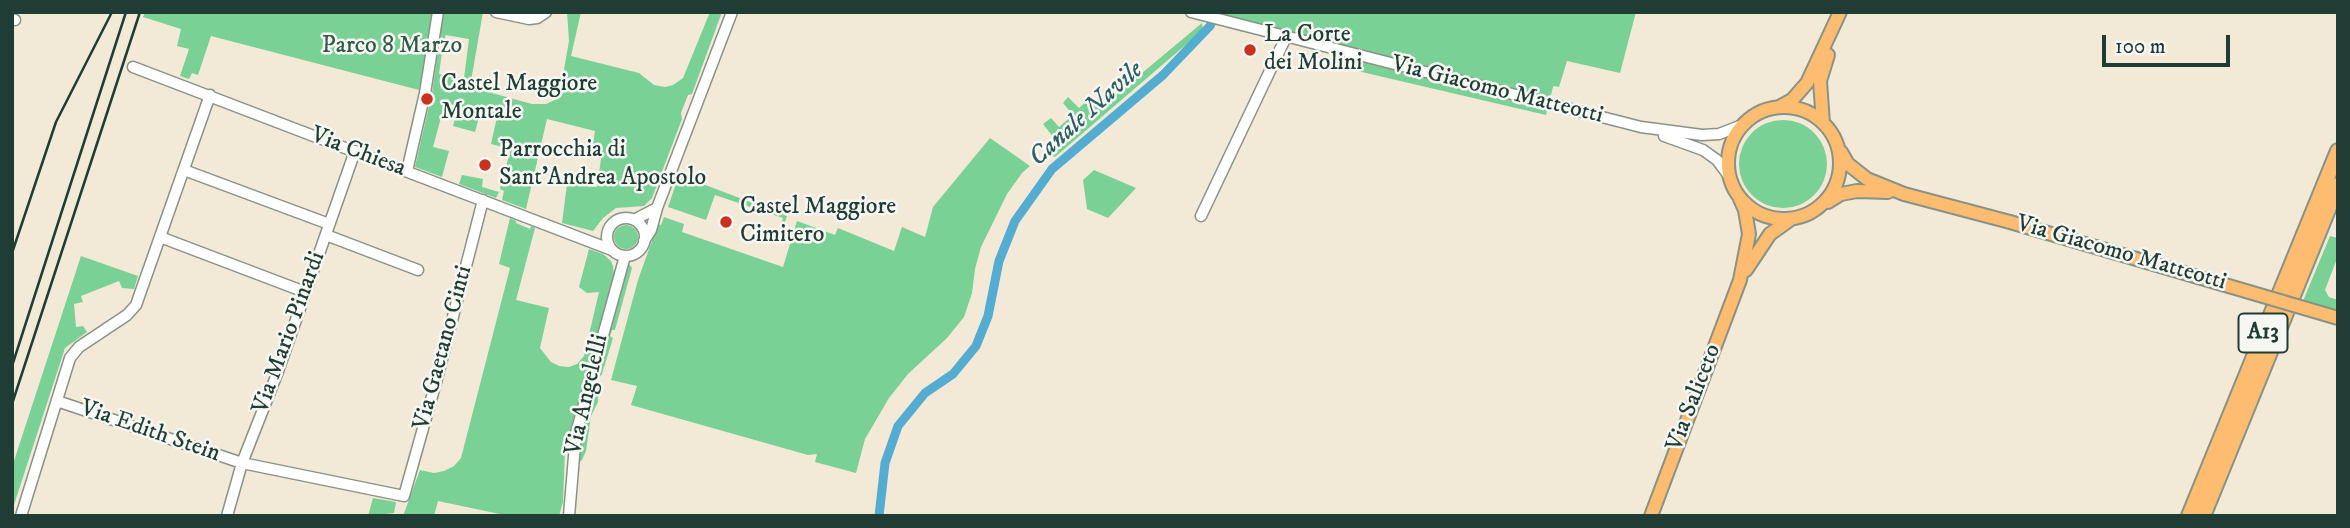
<!DOCTYPE html>
<style>
body{margin:0}
#map{position:relative;width:2350px;height:528px;overflow:hidden;background:#f2e9d7;font-family:"IM FELL DW Pica",serif}
canvas{display:block}
.frame{position:absolute;inset:0;border:14px solid #1f3d34;pointer-events:none}
.scale{position:absolute;left:2102px;top:35px;width:128px;height:32px;box-sizing:border-box;border:4px solid #1f3d34;border-top:0;padding-left:9px;font-size:21px;line-height:24px;white-space:nowrap;color:#1f3d34;-webkit-text-stroke:5px #f6f6f2;paint-order:stroke}
</style>
<div id="map">
<canvas width="2350" height="528"></canvas>
<div class="frame"></div>
<div class="scale">100 m</div>
</div>
<script>
const context = document.querySelector('canvas').getContext('2d');
context.lineJoin = 'round';
function fill(path, color) { context.fillStyle = color; context.fill(path, 'evenodd'); }
const poly = rows => new Path2D(rows.map(r => 'M' + r).join(''));
function stroke(path, color, width, dash) { context.strokeStyle = color; context.lineWidth = width; context.lineCap = dash ? 'butt' : 'round'; context.setLineDash(dash || []); context.stroke(path); }
function drawText(font, color, halo, rows, align = 'center') {
  context.font = font + ' "IM FELL DW Pica",serif'; context.lineWidth = 5; context.setLineDash([]); context.textBaseline = 'middle'; context.strokeStyle = halo; context.fillStyle = color; for (const [text, x, y, turn = 0] of rows) {
    context.save(); context.translate(x, y); context.rotate((+turn || 0) * Math.PI / 180); context.textAlign = isNaN(turn) ? turn : align; if (halo) context.strokeText(text, 0, 0); context.fillText(text, 0, 0); context.restore();
  }
}
fill(poly([
 [145,12,433,12,419,90,211,36,198,75,192,73,189,79,180,76,189,49,177,46,181,29,143,17],
 [443,12,483,12,470,87,532,104,546,104,559,98,569,41,567,12,581,12,571,56,639,73,654,85,665,87,673,85,683,78,710,12,722,12,692,94,688,95,681,113,682,119,652,198,644,206,616,208,603,218,593,231,562,223,567,184,597,187,602,152,592,150,595,131,547,119,526,209,502,200,504,191,500,189,501,183,511,149,491,144,497,117,480,114,475,132,453,126,458,106,445,103,433,147,449,151,442,177,415,167,432,93,438,51,442,52,439,74,464,78,469,39,446,35,444,40,440,39],
 [1224,12,1636,12,1620,73,1567,61,1559,87,1554,86,1553,87,1546,115,1336,66,1328,48,1220,19],
 [1202,23,1203,30,1055,157,1044,152,1057,142,1043,124,1051,118,1059,127,1073,115,1063,103,1068,97,1079,108,1090,98,1094,101,1104,94,1124,75,1130,83],
 '1739 164a44 44 0 1 1 88 0a44 44 0 1 1-88 0Z',
 [990,138,1030,166,1022,173,1007,194,981,247,975,269,972,293,964,317,947,338,908,374,889,398,865,439,856,473,815,462,817,454,808,455,631,405,637,386,611,380,638,280,658,224,661,225,664,217,684,224,682,232,783,267,797,221,835,235,838,228,894,251,902,227,925,237,933,207],
 [1094,170,1136,188,1108,218,1087,209,1083,180],
 [462,175,483,179,482,187,499,192,496,198,459,184],
 [679,175,787,216,784,225,781,224,783,218,715,195,706,220,668,207],
 [510,218,516,221,516,223,530,229,531,226,535,228,516,300,549,308,540,348,551,362,559,366,569,367,577,364,584,356,599,292,587,293,579,287,589,249,603,254,611,261,613,266,614,274,565,449,563,502,559,516,509,516,438,501,434,516,403,516,420,470,434,473,444,471,454,466,461,458,510,268,499,264],
 '614 237a12 12 0 1 1 24 0a12 12 0 1 1-24 0Z',
 [2330,236,2338,238,2338,256,2325,290,2329,297,2338,300,2338,312,2303,301],
 [81,256,138,276,134,289,122,288,119,281,81,296,83,302,74,304,76,327,83,326,87,332,65,348,12,511,12,467],
 [628,262,632,268,615,330,612,330,610,336,613,338,602,374,595,383,595,387,598,391,598,402,591,416,586,451,582,460,577,464,582,429,594,383],
 [373,498,396,502,394,513,368,516]
]), '#7ad196');
stroke(poly([
 [879,516,885,463,898,426,925,393,953,374,976,346,988,316,999,261,1015,221,1052,169,1163,75,1210,26,1217,12]
]), '#54add1', 9);
const minor = poly([
 [496,12,529,19,537,18,546,12],
 [1191,12,1641,127,1702,135,1719,134,1745,124],
 [12,19,15,20],
 [133,67,612,250],
 [1664,136,1703,150,1717,160,1729,176],
 [184,170,329,224],
 [407,171,425,93,438,12],
 [1201,216,1286,37],
 '607 237a19 19 0 1 1 38 0a19 19 0 1 1-38 0Z',
 [634,220,657,208],
 [326,235,418,270],
 [160,237,305,292],
 [644,241,651,230,657,208,732,12],
 [57,401,242,463,404,496,438,375,483,200],
 [21,516,70,358,79,347,127,315,136,305,210,95],
 [227,516,242,463,277,374,355,151],
 [569,516,576,433,625,256]
]);
const major = poly([
 [1779,107,1792,100,1807,83,1840,12],
 '1728 163a56 56 0 1 1 112 0a56 56 0 1 1-112 0Z',
 [1823,123,1820,81,1828,55],
 [1841,152,1848,164,1867,179,1904,194,2010,222],
 [1828,202,1841,194,1857,191,1888,192],
 [1746,270,1770,234,1791,219],
 [1651,516,1740,280,1749,234,1745,210,1740,199]
]);
const highway = poly([
 [2189,516,2338,151],
 [2203,516,2338,185]
]);
stroke(minor, '#889386', 13);
stroke(major, '#889386', 16);
stroke(highway, '#889386', 18);
stroke(minor, '#fff', 10);
stroke(major, '#fdbc70', 12);
stroke(highway, '#fdbc70', 14);
stroke(poly([
 [12,253,56,122,112,12],
 [12,366,126,12],
 [12,404,140,12]
]), '#1f3d34', 2.5);
const majorBridge = poly([
 [2010,222,2338,318]
]);
stroke(majorBridge, '#889386', 16, []);
stroke(majorBridge, '#fdbc70', 12);
for (const [x, y, r, color] of [
 [1250,50,7,"#c8321e"],
 [427,99,7,"#c8321e"],
 [485,165,7,"#c8321e"],
 [726,222,7,"#c8321e"]
]) { const dot = new Path2D(); dot.arc(x, y, r, 0, 2 * Math.PI); context.fillStyle = color; context.fill(dot); stroke(dot, '#f6f6f2', 2.5); }
for (const [x, y, w] of [
 [2263,333,49]
]) { const box = new Path2D(); box.roundRect(x - w / 2, y - 19.5, w, 39, 5); context.fillStyle = '#f6f6f2'; context.fill(box); stroke(box, '#1f3d34', 2); }
drawText('bold 23px', '#1f3d34', null, [
 ["A13",2263,333]
]);
drawText('24px', '#1f3d34', '#f6f6f2', [
 ["La Corte",1264,36],
 ["dei Molini",1264,64],
 ["Castel Maggiore",441,85],
 ["Montale",441,113],
 ["Parrocchia di",499,151],
 ["Sant'Andrea Apostolo",499,179],
 ["Castel Maggiore",740,208],
 ["Cimitero",740,236]
], 'left');
drawText('24px', '#315b48', '#f6f6f2', [
 ["Parco 8 Marzo",392,47]
]);
drawText('24px', '#1f3d34', '#f6f6f2', [
 ["Via Giacomo Matteotti",1497,91,14],
 ["Via Chiesa",358,153,21],
 ["Via Giacomo Matteotti",2121,254,16],
 ["Via Mario Pinardi",290,333,-70],
 ["Via Gaetano Cinti",444,348,-75],
 ["Via Angelelli",588,395,-77],
 ["Via Saliceto",1695,398,-69],
 ["Via Edith Stein",150,432,19]
]);
drawText('italic 26px', '#2f5f63', '#f6f6f2', [
 ["Canale Navile",1087,115,-42]
]);
</script>
